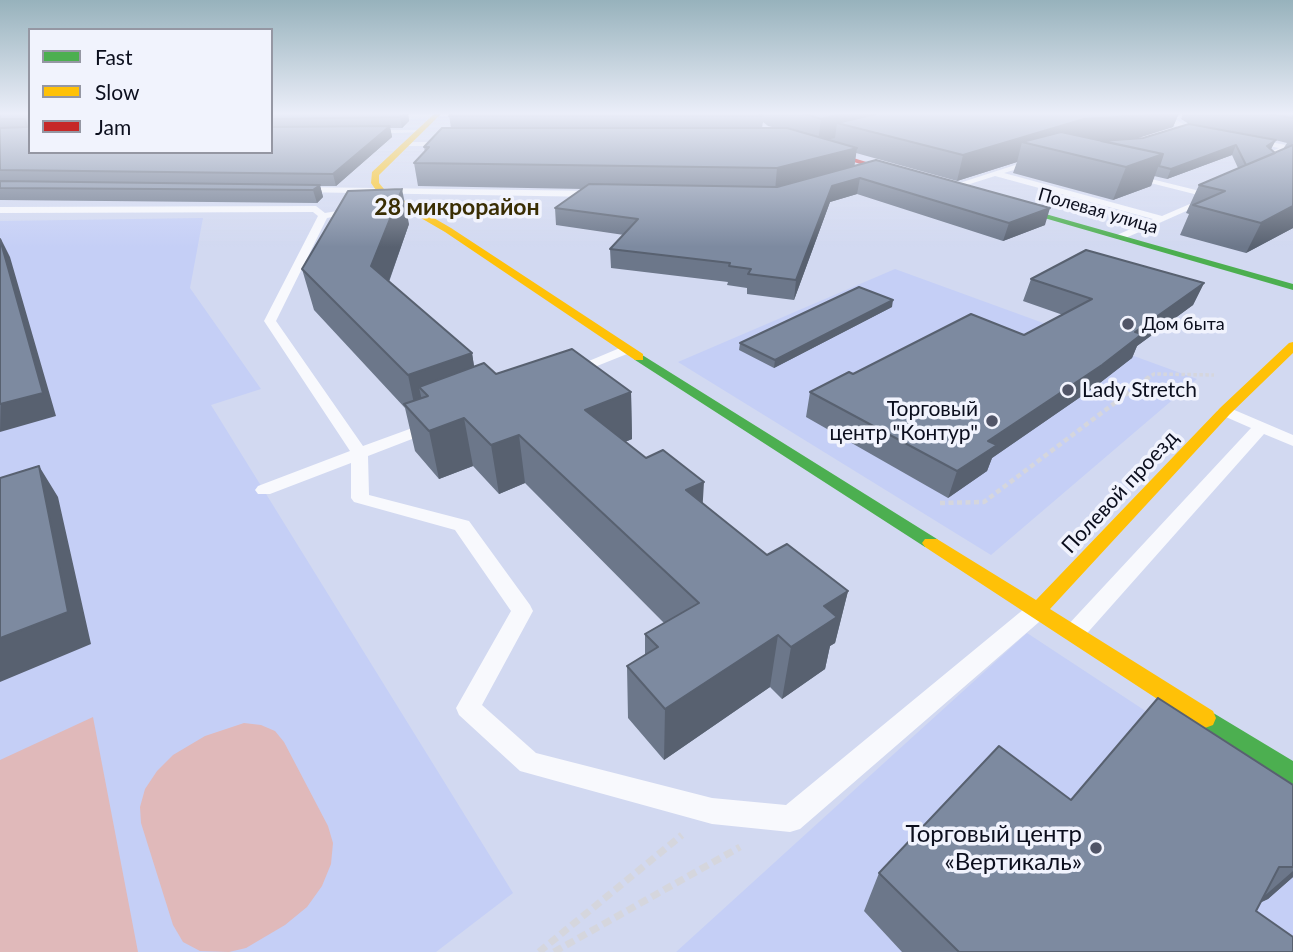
<!DOCTYPE html>
<meta charset="utf-8">
<style>
body{margin:0}
#map{position:relative;width:1293px;height:952px;overflow:hidden;background:#d2d9f1;font-family:Lato,sans-serif}
canvas{display:block}
.legend{position:absolute;left:28px;top:28px;width:245px;height:126px;box-sizing:border-box;background:#f1f3fd;border:2px solid #9597a3;margin:0;padding:9px 12px;list-style:none;font-size:21px;color:#0b0e1d}
.legend li{display:flex;align-items:center;gap:14px;height:35px}
.legend b{width:35px;border:2px solid #9597a3}
</style>
<div id="map">
<canvas width="1293" height="952"></canvas>
<ul class="legend">
<li><b style="height:9px;background:#4caf50"></b>Fast</li>
<li><b style="height:9px;background:#ffc107"></b>Slow</li>
<li><b style="height:9px;background:#c62828"></b>Jam</li>
</ul>
</div>
<script>
const context = document.querySelector('canvas').getContext('2d');
context.lineJoin = 'round';
function fill(path, color) { context.fillStyle = color; context.fill(path, 'evenodd'); }
const poly = rows => new Path2D(rows.map(r => 'M' + r).join(''));
function stroke(path, color, width, dash) { context.strokeStyle = color; context.lineWidth = width; context.lineCap = dash ? 'butt' : 'round'; context.setLineDash(dash || []); context.stroke(path); }
function drawText(font, color, halo, rows, align = 'center') {
  context.font = font + ' Lato,sans-serif'; context.lineWidth = 7; context.setLineDash([]); context.textBaseline = 'middle'; context.strokeStyle = halo; context.fillStyle = color; for (const [text, x, y, turn = 0] of rows) {
    context.save(); context.translate(x, y); context.rotate((+turn || 0) * Math.PI / 180); context.textAlign = isNaN(turn) ? turn : align; if (halo) context.strokeText(text, 0, 0); context.fillText(text, 0, 0); context.restore();
  }
}
fill(poly([
 [203,218,190,288,261,389,211,405,513,893,436,952,0,952,0,221],
 [895,269,1197,379,991,555,678,362],
 [1027,633,1293,808,1293,952,676,952]
]), '#c5cff6');
fill(poly([
 [93,717,138,952,0,952,0,760],
 [244,723,261,725,275,731,284,742,328,826,333,843,331,864,322,886,307,907,285,925,246,948,229,952,200,951,183,942,173,925,141,823,140,807,145,789,157,771,173,755,205,736]
]), '#e0b9ba');
stroke(poly([
 [1147,379,1154,374,1214,375]
]), '#d5d6dd', 3.5, [3.5, 2.5]);
stroke(poly([
 [940,503,984,502,1149,377]
]), '#d5d6dd', 4.5, [5, 3.5]);
stroke(poly([
 [539,952,682,835],
 [554,952,740,847]
]), '#d5d6dd', 7, [9, 5]);
fill(poly([
 [1179,113,1189,113,1175,119,1189,128,1164,136,1164,132,1179,128,1166,119,1179,113],
 [387,116,434,116,437,118,385,119,387,116],
 [369,130,418,130,422,132,366,134,369,130],
 [1248,138,1286,145,1290,147,1269,158,1266,154,1279,148,1248,142,1248,138],
 [405,142,450,142,454,144,450,146,402,146,405,142],
 [1037,158,1040,162,1004,173,1162,216,1206,197,1127,177,1127,173,1220,196,1121,240,1117,239,1117,235,1153,219,995,176,948,191,944,188,1037,158],
 [298,187,599,191,604,194,599,197,295,192,293,190,298,187],
 [316,206,325,213,356,208,361,211,327,218,276,321,363,446,426,423,438,423,440,426,438,429,368,456,369,495,469,521,530,605,533,611,482,705,536,753,712,798,786,805,1030,604,1038,602,1046,604,1049,610,1046,616,800,829,790,832,712,824,520,771,459,715,456,708,511,611,455,530,354,502,351,498,351,463,270,494,258,494,255,490,258,486,350,451,264,321,318,216,313,212,0,213,0,207,316,206],
 [627,345,634,349,632,352,577,374,572,375,565,371,627,345],
 [1225,406,1293,435,1293,446,1264,434,1082,639,1074,642,1066,639,1063,633,1066,627,1251,428,1219,414,1217,411,1225,406]
]), '#f8f9fd');
fill(poly([
 [996,200,1293,284,1293,290,996,204,996,200],
 [639,353,937,539,940,543,937,547,925,547,635,360,633,357,639,353],
 [1205,708,1293,761,1293,785,1197,725,1194,718,1197,711,1205,708]
]), '#4caf50');
fill(poly([
 [435,113,442,113,379,175,379,183,384,189,451,228,643,354,643,360,635,360,445,232,378,193,371,183,372,172,435,113],
 [1293,342,1293,353,1230,414,1050,609,1213,711,1216,718,1213,725,1205,728,1197,725,925,547,922,543,925,539,937,539,1036,600,1220,408,1289,343,1293,342]
]), '#ffc107');
fill(poly([
 [734,113,741,113,763,130,918,178,911,180,759,132,742,122,734,113]
]), '#c62828');
fill(poly([
 [0,113,271,152,271,113,408,113,409,121,402,128,390,128,392,137,336,186,320,186,323,197,317,203,0,200],
 [452,113,1179,113,1173,127,1138,138,1143,138,1189,124,1181,119,1183,113,1293,113,1293,228,1246,253,1180,235,1189,214,1186,213,1199,185,1238,168,1232,155,1167,179,1154,176,1151,186,1113,200,1013,173,1017,162,957,181,856,153,854,166,1045,225,1003,241,857,194,830,202,794,300,747,294,747,288,727,285,728,282,611,268,610,249,624,235,556,225,555,208,583,189,418,186,414,163,425,152,424,147,451,128,449,116],
 [763,122,768,126,776,128,762,128],
 [1275,140,1287,143,1283,149,1275,153,1271,149],
 [409,224,389,282,472,353,474,367,496,374,631,392,632,439,625,442,767,555,848,591,835,643,830,646,825,669,782,699,770,687,664,760,628,718,627,666,645,655,645,634,664,623,525,483,499,494,473,466,439,479,415,451,405,408,314,310,302,269],
 [1031,279,1204,283,1193,305,1137,346,1132,358,1092,389,992,458,987,471,948,498,806,417,810,392,1024,335,1063,315,1023,301],
 [892,307,774,368,739,350,740,343],
 [1293,785,1293,877,1268,899,1260,903,1256,911,1293,952,902,952,864,911,879,873,1071,800]
]), '#6c778a');
fill(poly([
 [405,113,408,113,409,121,402,128,400,117],
 [845,113,935,113,837,123,835,138,818,142,821,119],
 [1153,113,1179,113,1173,127,1138,138,1076,143,1022,142,1017,162,957,181,963,155,1084,119],
 [390,126,392,137,336,186,333,174],
 [1276,140,1271,149,1267,146],
 [1236,145,1232,155,1167,179,1171,169],
 [857,148,854,169,775,191,777,168],
 [1163,154,1151,186,1113,200,1126,167],
 [860,178,857,194,830,202,794,300,796,280,832,186],
 [320,185,323,197,317,203,313,190],
 [402,189,409,224,380,306,371,266],
 [1293,206,1293,228,1246,253,1261,223],
 [1050,208,1045,225,1003,241,1009,223],
 [1,239,10,257,56,416,0,432],
 [1204,283,1193,305,1137,346,1132,358,1092,389,992,458,987,471,948,498,957,471,988,441,1135,332],
 [893,300,892,307,774,368,775,360],
 [472,353,479,398,428,396,419,387,426,419,417,418,408,375],
 [631,392,632,439,588,457,585,410],
 [464,418,473,466,439,479,429,431],
 [519,435,525,483,499,494,491,445],
 [39,466,58,497,91,644,0,682,0,638],
 [704,482,701,532,686,490],
 [848,591,835,643,830,646,825,669,782,699,791,647,824,606],
 [778,635,770,687,664,760,665,709],
 [1293,871,1293,877,1268,899,1254,905]
]), '#586170');
const building = poly([
 [0,113,30,113,30,152,271,152,271,127,390,126,333,174,0,170,0,128,27,127,25,119,0,119,0,113],
 [271,113,405,113,400,117,271,119,271,113],
 [452,113,757,113,763,116,449,116,452,113],
 [803,113,845,113,821,119,803,113],
 [880,113,1153,113,1146,115,1084,119,963,155,837,123,880,113],
 [1264,113,1293,113,1293,118,1264,113],
 [1189,124,1276,140,1267,146,1275,153,1246,165,1236,145,1171,169,1159,166,1163,154,1101,141,1143,138,1189,124],
 [442,128,787,128,857,148,777,168,414,163,429,147,424,147,442,128],
 [1061,132,1163,154,1126,167,1022,142,1061,132],
 [1293,145,1293,206,1261,223,1193,205,1225,191,1199,185,1293,145],
 [876,160,1050,208,1009,223,860,178,832,186,796,280,748,274,751,269,729,266,730,263,610,249,638,219,555,208,589,184,777,187,876,160],
 [0,181,320,185,313,190,0,188,0,181],
 [402,189,371,266,472,353,408,375,302,269,348,191,402,189],
 [0,239,43,393,0,404,0,239],
 [1086,250,1204,283,1135,332,1142,334,1102,365,988,441,997,445,957,471,810,392,849,372,853,374,971,314,1024,335,1092,299,1031,279,1086,250],
 [859,287,893,300,775,360,740,343,859,287],
 [572,349,631,392,585,410,646,458,663,450,704,482,686,490,767,555,787,544,848,591,824,606,837,617,791,647,778,635,665,709,627,666,658,647,645,634,699,603,519,435,491,445,464,418,429,431,404,404,428,396,419,387,484,363,496,374,572,349],
 [39,466,68,612,0,638,0,478,39,466],
 [1158,698,1293,785,1293,867,1279,867,1256,911,1293,937,1293,952,959,952,879,873,999,746,1071,800,1158,698]
]);
fill(building, '#7d8aa0');
stroke(building, '#586170', 2);
const sky = context.createLinearGradient(0, 0, 0, 247);
sky.addColorStop(0, '#97b2bc');
sky.addColorStop(0.46, '#ebeef9');
sky.addColorStop(1, '#ebeef900');
context.fillStyle = sky;
context.fillRect(0, 0, 1293, 247);
for (const [x, y, r, color] of [
 [1128,324,7,"#515567"],
 [1068,390,7,"#515567"],
 [992,421,7,"#515567"],
 [1096,848,7,"#515567"]
]) { const dot = new Path2D(); dot.arc(x, y, r, 0, 2 * Math.PI); context.fillStyle = color; context.fill(dot); stroke(dot, '#f1f3fd', 2.5); }
drawText('18px', '#0b0e1d', '#f1f3fd', [
 ["Полевая улица",1098,211,16]
]);
drawText('18px', '#0b0e1d', '#f1f3fd', [
 ["Дом быта",1142,324]
], 'left');
drawText('21px', '#0b0e1d', '#f1f3fd', [
 ["Lady Stretch",1082,390],
 ["Торговый",978,409,"right"],
 ["центр \"Контур\"",978,433,"right"]
], 'left');
drawText('21px', '#0b0e1d', '#f1f3fd', [
 ["Полевой проезд",1120,492,-47]
]);
drawText('bold 23px', '#3a2e03', '#f1f3fd', [
 ["28 микрорайон",457,208]
]);
drawText('24px', '#0b0e1d', '#f1f3fd', [
 ["Торговый центр",1082,834],
 ["«Вертикаль»",1082,862]
], 'right');
</script>
